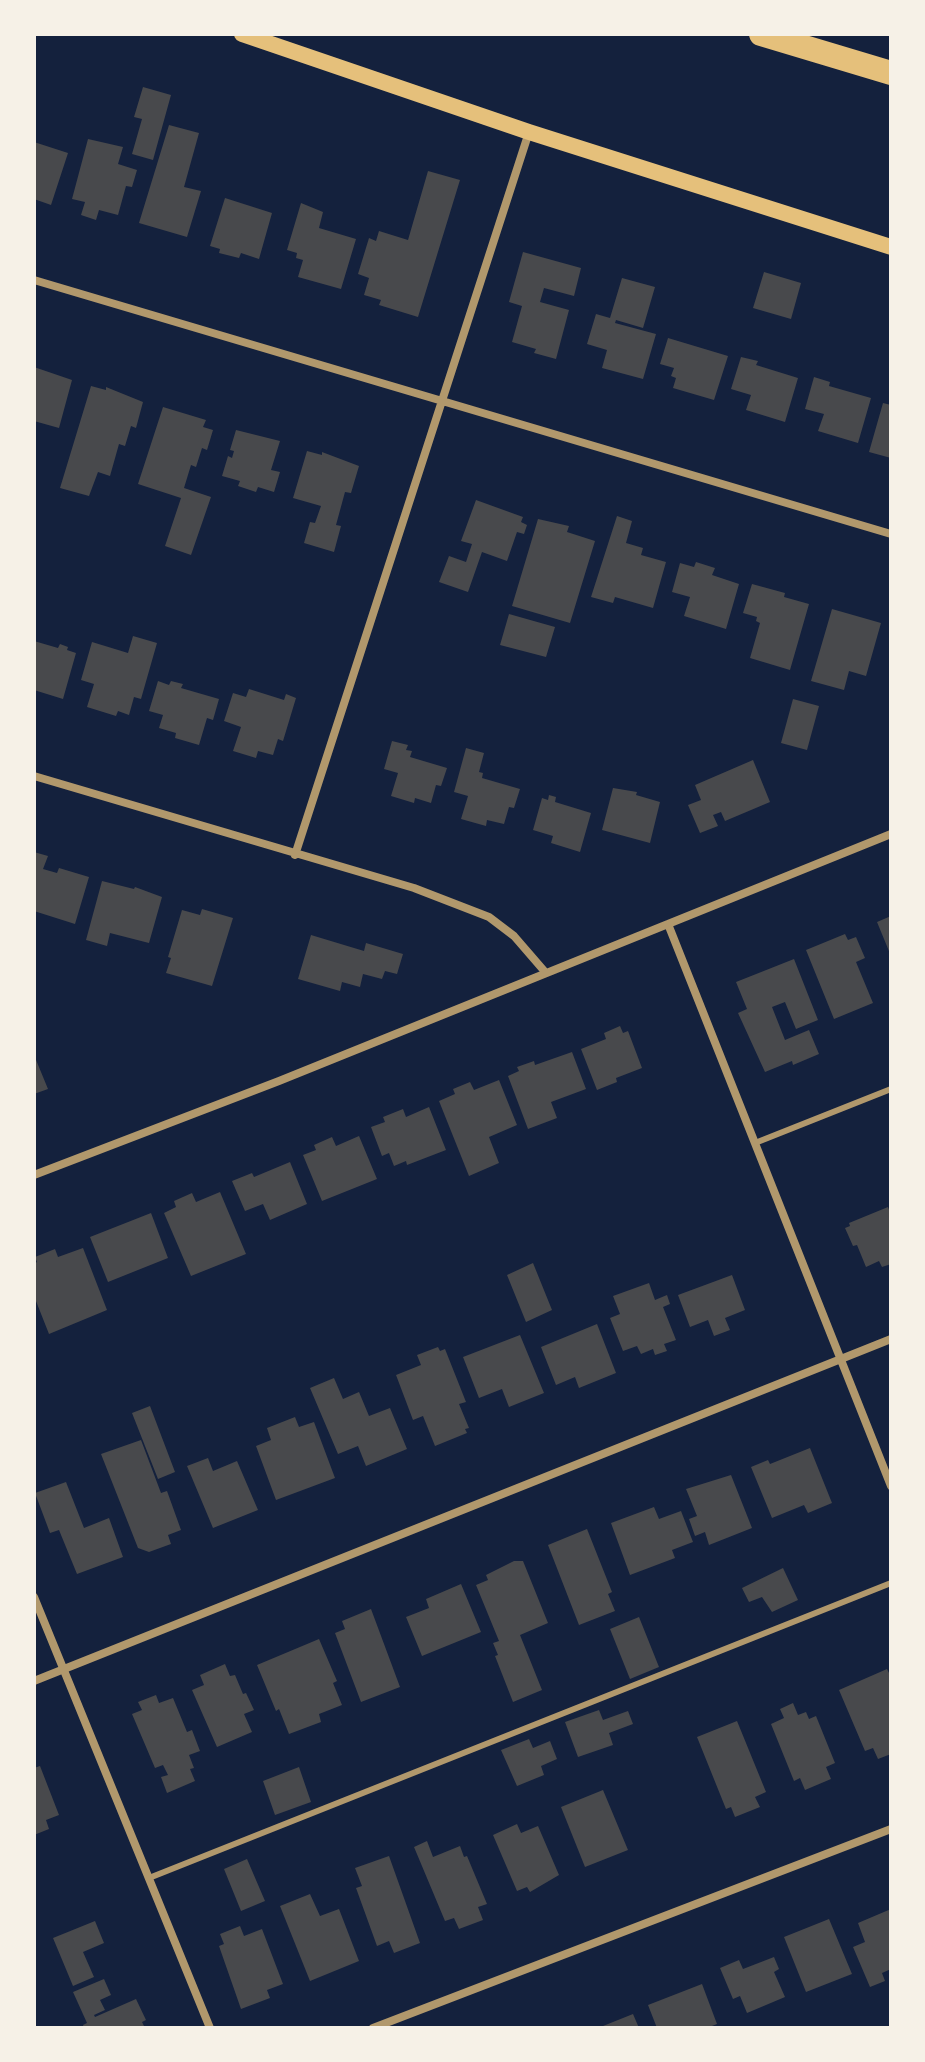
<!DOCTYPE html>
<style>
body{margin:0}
#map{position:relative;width:925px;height:2062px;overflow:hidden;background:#14213d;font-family:Signika,sans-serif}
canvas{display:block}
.frame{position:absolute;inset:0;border:36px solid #f6f1e7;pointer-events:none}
</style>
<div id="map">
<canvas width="925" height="2062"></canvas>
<div class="frame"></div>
</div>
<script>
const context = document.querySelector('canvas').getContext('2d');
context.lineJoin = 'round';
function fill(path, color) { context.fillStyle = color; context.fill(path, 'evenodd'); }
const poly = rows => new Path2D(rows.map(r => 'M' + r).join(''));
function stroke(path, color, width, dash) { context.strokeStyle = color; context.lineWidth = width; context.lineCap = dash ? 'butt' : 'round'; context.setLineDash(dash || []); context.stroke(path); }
fill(poly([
 [143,87,171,95,153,160,132,154,142,119,134,117],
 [169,125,199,133,184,187,201,191,187,237,139,223],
 [88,139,123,147,118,164,137,170,132,187,126,186,118,215,99,210,96,220,81,215,85,202,72,199],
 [34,142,68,153,51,205,34,199],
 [428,171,460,180,418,317,379,305,381,300,364,295,369,278,358,274,369,238,376,241,379,231,408,240],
 [225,198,272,213,259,259,241,253,239,258,219,253,220,249,210,246],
 [301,203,323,212,319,228,356,239,341,289,298,277,303,260,296,258,297,253,287,250],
 [523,252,581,268,574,296,544,288,540,302,569,310,556,359,534,353,536,349,512,342,522,306,509,302],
 [764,272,801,283,791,319,753,308],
 [622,278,655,287,643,328,616,320,615,323,656,334,643,379,602,368,607,350,587,344,596,314,610,318],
 [668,338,728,356,714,400,673,388,676,378,671,376,674,368,660,364],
 [741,357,758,361,756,365,798,378,785,422,746,410,751,395,731,389],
 [34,367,72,380,59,428,34,421],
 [814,377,830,382,829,386,871,398,858,443,818,431,824,414,805,409],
 [91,386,106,390,106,387,143,402,136,428,131,426,125,446,119,444,110,476,98,472,89,496,60,488],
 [883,403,891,405,891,458,869,452],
 [163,407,206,420,203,427,213,430,207,450,202,448,196,467,191,465,184,488,211,497,191,555,165,546,181,498,138,484],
 [236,430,280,441,271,470,280,472,274,492,258,487,256,492,238,486,240,481,222,476,228,456,232,458,234,451,230,450],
 [307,451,322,455,322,452,359,466,351,493,345,492,336,525,341,526,334,552,304,543,310,522,315,523,321,506,293,498],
 [476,500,523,517,521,522,527,525,524,534,517,532,507,561,482,552,468,592,439,582,449,556,466,562,472,544,461,541],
 [617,516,632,521,626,543,643,548,641,555,666,562,653,608,615,597,613,603,591,597],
 [538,519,569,526,567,532,595,541,570,623,512,606],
 [696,562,715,568,712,575,739,584,726,629,684,616,690,597,672,592,680,563,694,567],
 [752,584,785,593,784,597,809,604,790,670,750,658,760,623,756,621,757,617,743,613],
 [832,609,881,623,866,676,849,671,844,690,811,681],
 [509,614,555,627,546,657,500,645],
 [133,636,157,643,141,699,134,697,129,715,118,711,116,716,87,707,94,684,81,680,92,642,128,653],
 [34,641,58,648,60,644,68,647,67,650,76,653,63,699,34,690],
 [158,681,169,685,171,681,183,684,181,688,219,699,213,720,207,718,199,745,175,738,176,733,159,728,163,715,149,711],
 [249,689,284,700,286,694,296,698,283,741,278,739,273,755,258,751,256,758,233,751,241,727,224,721,233,693,246,697],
 [793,699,819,706,807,750,781,743],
 [392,741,408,745,406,750,412,751,410,757,447,768,441,786,436,785,431,803,415,798,414,803,391,796,398,773,384,769],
 [466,748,484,753,479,772,483,773,482,778,520,789,514,808,509,807,504,824,487,820,486,826,461,819,468,796,454,792],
 [753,760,770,802,725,821,721,812,713,815,718,826,700,833,688,805,701,800,695,785],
 [613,788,637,792,636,795,660,802,650,843,602,830],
 [549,795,556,797,555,802,591,813,580,852,551,843,553,836,533,830,542,798,548,800],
 [34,852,48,856,43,869,57,873,59,868,89,877,75,924,34,911],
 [102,881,134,889,135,887,162,897,149,943,110,933,107,946,86,940],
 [202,909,233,918,212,986,166,973,171,958,168,957,182,910,200,915],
 [891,916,891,956,877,922],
 [845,934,848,940,856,937,865,958,856,962,873,1003,834,1019,806,950],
 [311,935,364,951,366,943,403,954,397,974,385,971,382,979,363,974,360,987,342,982,340,991,298,979],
 [794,959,818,1020,796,1029,785,1002,772,1007,785,1040,809,1030,819,1054,793,1065,792,1061,765,1072,738,1013,747,1009,736,982],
 [620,1026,623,1033,628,1031,642,1068,616,1078,617,1082,597,1090,581,1049,606,1039,604,1033],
 [572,1052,586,1089,551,1102,557,1118,528,1129,508,1076,519,1071,517,1067,534,1061,535,1065],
 [34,1055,48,1089,34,1094],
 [499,1080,517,1125,489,1137,499,1163,469,1176,439,1101,455,1094,453,1089,470,1082,474,1090],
 [429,1107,446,1150,407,1165,406,1161,394,1166,389,1153,382,1156,371,1127,385,1122,383,1117,403,1109,406,1117],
 [359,1136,377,1179,322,1201,303,1155,316,1150,314,1145,332,1137,336,1146],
 [290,1162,307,1204,270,1220,263,1204,245,1211,232,1181,252,1173,254,1177],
 [220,1192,246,1254,191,1276,164,1213,176,1207,174,1201,192,1193,196,1202],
 [888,1207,891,1215,891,1264,882,1267,879,1261,866,1267,857,1245,853,1246,845,1228,850,1226,849,1223],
 [151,1213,168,1258,108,1282,90,1237],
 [83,1248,107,1310,49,1334,34,1296,34,1264,37,1262,35,1257,55,1249,58,1257],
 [533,1263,552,1310,526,1322,507,1275],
 [732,1275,745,1310,725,1318,730,1330,714,1336,708,1320,690,1327,678,1295],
 [649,1283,655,1300,667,1295,670,1304,663,1307,676,1340,664,1344,667,1351,655,1355,653,1349,641,1354,637,1346,623,1351,610,1318,620,1314,613,1296],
 [597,1324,616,1373,579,1388,575,1377,556,1385,541,1347],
 [520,1335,544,1393,509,1407,502,1389,479,1398,463,1357],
 [438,1347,440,1351,445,1349,466,1402,459,1404,469,1428,465,1429,467,1433,435,1446,423,1416,413,1420,396,1375,421,1365,417,1355],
 [334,1378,343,1399,359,1392,369,1416,390,1408,407,1449,366,1466,358,1446,338,1454,310,1388],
 [150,1406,175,1472,158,1479,132,1413],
 [295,1417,299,1427,314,1422,335,1478,276,1500,256,1446,271,1440,267,1428],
 [141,1440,161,1493,167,1491,181,1530,168,1535,171,1544,149,1552,138,1548,101,1454],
 [810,1448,832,1503,808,1513,804,1505,772,1518,751,1467,768,1460,770,1464],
 [208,1458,213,1471,237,1461,258,1510,213,1528,187,1466],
 [731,1475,752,1528,709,1545,705,1532,695,1536,689,1519,697,1516,686,1489],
 [66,1482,84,1528,109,1518,123,1557,77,1574,59,1530,50,1533,35,1493],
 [654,1507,659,1519,681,1511,693,1542,672,1550,675,1558,630,1575,611,1523],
 [587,1529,612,1592,608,1594,615,1611,579,1625,548,1545],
 [514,1561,523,1561,548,1623,520,1635,542,1690,513,1702,495,1656,498,1655,493,1643,499,1641,476,1585,488,1580,486,1575],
 [783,1568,798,1600,772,1612,762,1597,749,1602,742,1588],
 [461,1584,481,1632,422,1656,406,1617,429,1608,426,1599],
 [371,1609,400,1687,361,1702,335,1633,345,1629,342,1621],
 [639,1617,659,1667,630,1679,610,1629],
 [319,1639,337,1681,333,1683,342,1705,319,1714,321,1722,289,1734,279,1709,276,1711,257,1665],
 [225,1664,230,1676,235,1675,243,1694,246,1693,254,1710,244,1714,252,1732,217,1747,192,1690,204,1685,200,1675],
 [887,1669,891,1677,891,1754,878,1759,873,1748,865,1751,839,1690],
 [156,1695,159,1703,173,1698,187,1732,192,1730,200,1751,189,1755,194,1768,190,1769,195,1781,167,1793,161,1777,168,1775,163,1765,155,1768,132,1714,142,1710,138,1702],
 [793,1703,798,1715,806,1712,809,1719,816,1716,835,1763,826,1767,831,1779,805,1790,800,1778,794,1781,771,1724,784,1718,780,1709],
 [599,1710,603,1720,628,1711,633,1724,609,1733,613,1745,578,1757,565,1722],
 [737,1721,766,1792,755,1797,760,1807,735,1817,731,1807,726,1809,697,1737],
 [529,1739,533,1748,550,1741,557,1759,541,1766,544,1775,517,1786,501,1750],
 [40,1766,59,1815,46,1820,49,1829,34,1835,34,1768],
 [299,1767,311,1802,275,1815,263,1781],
 [603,1790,628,1850,585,1867,561,1807],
 [517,1824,521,1833,538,1826,559,1875,530,1892,527,1887,517,1891,493,1835],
 [427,1841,433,1857,460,1846,464,1857,467,1856,487,1904,478,1907,483,1920,459,1929,454,1918,445,1921,414,1847],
 [389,1856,420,1943,394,1953,389,1941,377,1946,356,1888,362,1886,355,1868],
 [247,1859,265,1901,241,1911,224,1869],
 [310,1894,320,1916,339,1909,359,1961,310,1981,280,1906],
 [891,1909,891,1969,882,1973,885,1981,870,1987,853,1947,865,1942,858,1923],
 [829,1919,852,1974,806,1992,784,1937],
 [95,1921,104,1943,83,1952,94,1977,73,1986,53,1938],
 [240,1926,244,1936,262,1929,283,1984,267,1990,270,1998,241,2009,219,1946,224,1944,220,1934],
 [774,1957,779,1969,774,1972,785,1997,747,2013,740,1996,733,1999,720,1968,739,1960,743,1969],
 [104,1979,111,1995,100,2000,105,2010,94,2015,95,2017,136,1999,146,2020,142,2022,145,2028,84,2028,83,2025,87,2023,73,1992],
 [702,1984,717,2024,707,2028,657,2028,648,2005],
 [633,2014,639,2028,598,2028]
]), '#48494c');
stroke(poly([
 [755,1143,891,1089],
 [149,1878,891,1583]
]), '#b1986c', 6);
stroke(poly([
 [34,280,891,534],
 [34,776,414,888,489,917,514,936,546,973],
 [295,855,529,132],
 [668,924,891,1486],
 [34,1175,279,1081,891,834],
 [34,1597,210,2028],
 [34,1681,891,1339],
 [373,2028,891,1829]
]), '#b1986c', 8);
stroke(poly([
 [242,34,529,132,891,247]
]), '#e5c07b', 16);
stroke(poly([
 [761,34,891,73]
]), '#e5c07b', 24);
</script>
